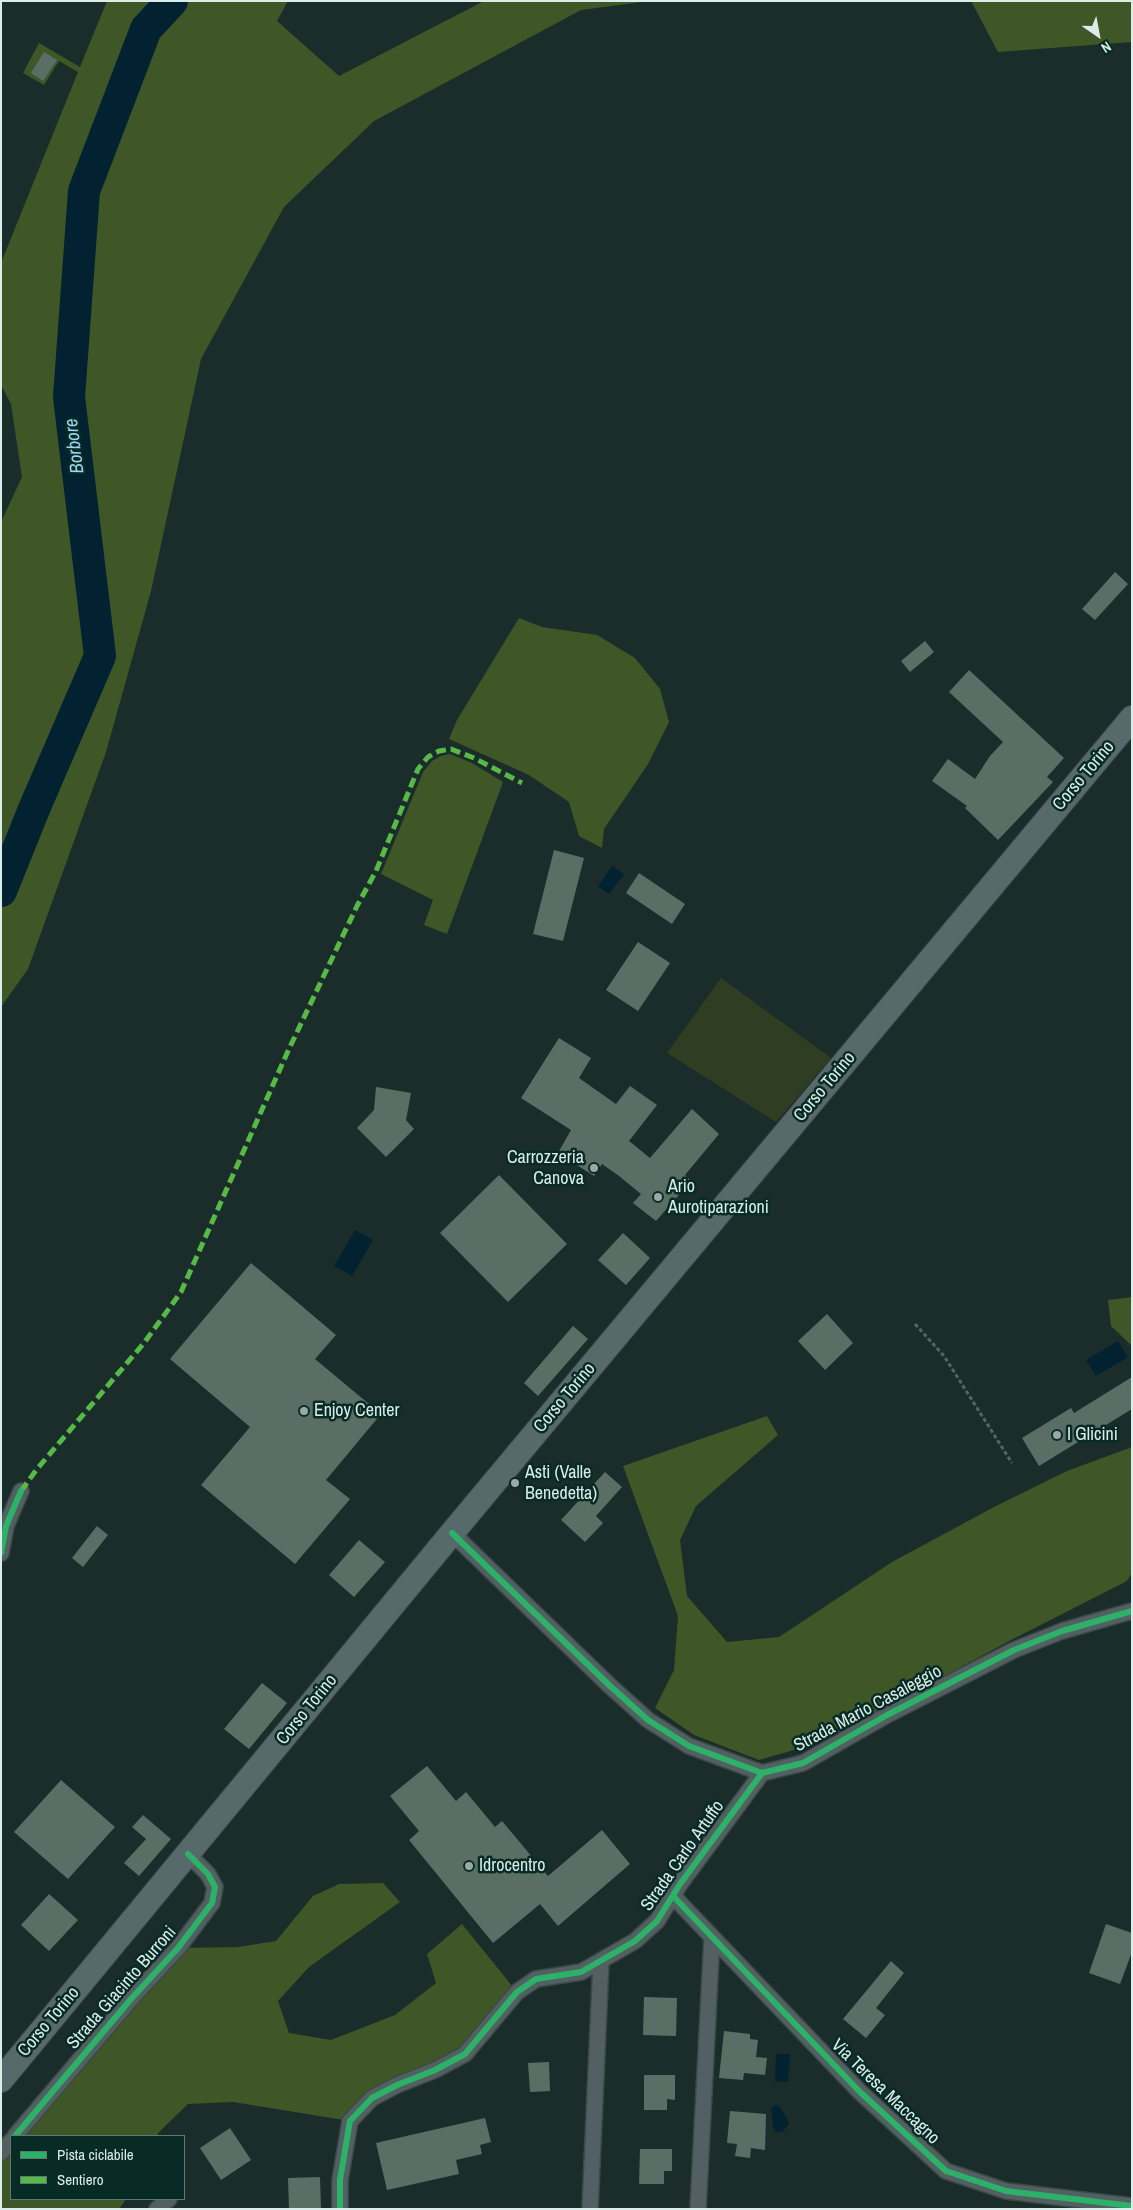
<!DOCTYPE html>
<style>
body{margin:0}
#map{position:relative;width:1133px;height:2210px;overflow:hidden;background:#1b2d2a;font-family:"Archivo Narrow",sans-serif}
canvas{display:block}
.frame{position:absolute;inset:0;border:2px solid #dbede9;pointer-events:none}
.legend{position:absolute;left:10px;top:2135px;width:175px;height:65px;box-sizing:border-box;background:#082b26;border:1px solid #5c7974;margin:0;padding:6px 9px;list-style:none;font-size:15px;color:#dbede9}
.legend li{display:flex;align-items:center;gap:10px;height:25px}
.legend b{width:25px;border:1px solid #5c7974}
.north{position:absolute;left:1073px;top:10px;width:50px;height:50px;-webkit-text-stroke:4px #082b26;paint-order:stroke;rotate:147deg;font-size:14px;font-weight:700;line-height:20px;text-align:center;color:#dbede9}
.north::after{content:'';display:block;margin:auto;width:18px;height:22px;background:#dbede9;clip-path:polygon(50% 0,100% 100%,50% 72%,0 100%)}
</style>
<div id="map">
<canvas width="1133" height="2210"></canvas>
<div class="frame"></div>
<ul class="legend">
<li><b style="height:6px;background:#2db169"></b>Pista ciclabile</li>
<li><b style="height:6px;background:#58b947"></b>Sentiero</li>
</ul>
<div class="north">N</div>
</div>
<script>
const context = document.querySelector('canvas').getContext('2d');
context.lineJoin = 'round';
function fill(path, color) { context.fillStyle = color; context.fill(path, 'evenodd'); }
const poly = rows => new Path2D(rows.map(r => 'M' + r).join(''));
function stroke(path, color, width, dash) { context.strokeStyle = color; context.lineWidth = width; context.lineCap = dash ? 'butt' : 'round'; context.setLineDash(dash || []); context.stroke(path); }
function drawText(font, color, halo, rows, align = 'center') {
  context.font = font + ' "Archivo Narrow",sans-serif'; context.lineWidth = 5; context.setLineDash([]); context.textBaseline = 'middle'; context.strokeStyle = halo; context.fillStyle = color; for (const [text, x, y, turn = 0] of rows) {
    context.save(); context.translate(x, y); context.rotate((+turn || 0) * Math.PI / 180); context.textAlign = isNaN(turn) ? turn : align; if (halo) context.strokeText(text, 0, 0); context.fillText(text, 0, 0); context.restore();
  }
}
fill(poly([
 [721,978,831,1058,776,1122,667,1053]
]), '#2f3d22');
fill(poly([
 [107,1,288,1,277,21,339,76,484,1,650,1,581,10,374,121,284,207,201,359,151,591,106,752,28,969,1,1007,1,522,22,477,11,404,1,385,1,263,78,72,59,61,44,85,23,73,39,43,80,67],
 [971,1,1132,1,1132,42,998,52],
 [519,618,542,627,597,635,635,658,660,689,669,722,648,764,604,829,602,848,579,836,569,802,529,775,449,739,457,720],
 [450,754,472,763,503,782,447,934,424,925,433,900,381,874,423,772,432,761,441,756],
 [1132,1297,1132,1346,1111,1326,1108,1300],
 [767,1416,778,1435,696,1506,680,1540,687,1596,727,1642,779,1637,892,1562,994,1507,1067,1471,1132,1447,1132,1573,1127,1581,1013,1639,822,1742,759,1760,694,1735,655,1708,674,1670,678,1616,623,1466],
 [383,1883,400,1902,309,1967,278,2001,289,2033,331,2040,395,2015,436,1983,427,1954,462,1924,517,1992,465,2054,397,2085,350,2121,233,2102,188,2104,159,2132,157,2136,15,2136,178,1948,238,1947,276,1941,313,1896,339,1884],
 [11,2141,11,2199,126,2199,119,2209,1,2209,1,2153]
]), '#3f5626');
fill(poly([
 [612,866,624,874,609,894,598,886],
 [355,1230,373,1240,352,1276,334,1266],
 [1118,1341,1128,1357,1096,1376,1086,1360],
 [776,2054,790,2054,788,2082,775,2081],
 [775,2105,779,2106,787,2118,789,2124,782,2132,776,2132,773,2127,771,2108]
]), '#022231');
stroke(poly([
 [1,891,34,809,100,656,69,397,84,191,146,29,172,1]
]), '#022231', 32);
fill(poly([
 [44,52,57,60,43,81,31,73],
 [1115,572,1128,584,1095,620,1082,609],
 [925,641,934,652,910,672,901,661],
 [969,670,1064,758,1047,777,1053,782,998,840,965,808,967,806,932,781,948,759,975,779,990,756,1003,742,949,692],
 [554,850,584,858,563,941,533,934],
 [639,873,685,904,672,924,626,893],
 [638,942,670,963,638,1011,606,990],
 [559,1038,591,1058,579,1078,616,1104,630,1086,657,1105,629,1141,650,1158,692,1109,719,1134,685,1175,691,1181,656,1221,633,1203,641,1194,619,1176,602,1164,594,1176,558,1153,571,1130,521,1098],
 [376,1087,411,1093,406,1120,414,1129,386,1157,357,1128,374,1110],
 [499,1175,567,1244,508,1302,440,1233],
 [623,1233,650,1258,626,1285,598,1260],
 [251,1263,336,1335,315,1359,381,1414,326,1480,350,1499,295,1564,201,1485,250,1427,170,1359],
 [827,1314,853,1343,825,1370,798,1341],
 [573,1326,588,1339,538,1396,524,1383],
 [1132,1377,1132,1409,1039,1466,1022,1438,1071,1408,1074,1413],
 [605,1472,622,1487,596,1516,603,1523,585,1542,561,1520],
 [97,1526,108,1535,83,1567,72,1558],
 [359,1540,385,1562,354,1597,329,1575],
 [262,1683,287,1703,249,1749,224,1729],
 [427,1766,456,1801,466,1792,495,1827,502,1821,548,1876,602,1830,630,1864,558,1926,540,1904,493,1943,409,1840,419,1831,390,1796],
 [61,1780,115,1827,68,1879,14,1832],
 [143,1815,171,1839,139,1876,124,1863,146,1839,132,1827],
 [49,1894,78,1920,49,1951,21,1925],
 [1106,1924,1132,1933,1132,1952,1120,1984,1089,1973],
 [891,1961,904,1973,876,2008,885,2015,866,2038,843,2019],
 [644,1997,677,1998,676,2036,643,2035],
 [724,2031,750,2034,750,2039,758,2040,756,2057,767,2058,765,2075,744,2073,743,2080,719,2078],
 [549,2062,550,2091,530,2092,528,2063],
 [644,2075,675,2075,675,2100,667,2099,667,2110,644,2110],
 [730,2111,766,2114,765,2150,751,2148,750,2158,735,2156,737,2144,727,2143],
 [485,2118,491,2142,480,2145,482,2154,456,2160,459,2174,387,2190,376,2143],
 [230,2128,251,2160,221,2180,200,2148],
 [640,2149,672,2149,672,2171,664,2171,664,2184,639,2184],
 [320,2177,321,2208,289,2209,288,2178]
]), '#5b6e65');
const street = poly([
 [452,1533,609,1685,648,1720,689,1746,762,1773,803,1763,887,1715,1014,1650,1062,1631,1132,1611],
 [1,1553,6,1526,21,1491],
 [673,1896,859,2091,946,2171,1006,2191,1132,2206],
 [15,2136,131,1999,178,1948,212,1903,215,1887,208,1874,188,1854],
 [1,2153,11,2141],
 [157,2209,169,2199],
 [340,2209,340,2180,350,2121,372,2098,397,2085,435,2070,465,2054,517,1992,536,1979,581,1972,635,1941,657,1921,680,1884,762,1773],
 [590,2209,601,1961],
 [698,2209,712,1937]
]);
const primary = poly([
 [1,2080,452,1533,1132,718]
]);
stroke(street, '#3b4a48', 18);
stroke(primary, '#3b4a48', 26);
stroke(poly([
 [915,1324,944,1356,1012,1463]
]), '#576364', 3, [4, 2.5]);
stroke(street, '#536061', 15);
stroke(primary, '#58696b', 24);
stroke(poly([
 [21,1491,37,1469,144,1343,181,1292,288,1051,357,906,376,871,418,769,428,757,439,751,451,749,474,758,522,783]
]), '#58b947', 5, [10, 5]);
stroke(poly([
 [452,1533,609,1685,648,1720,689,1746,762,1773,803,1763,887,1715,1014,1650,1062,1631,1132,1611],
 [1,1553,6,1526,21,1491],
 [673,1896,859,2091,946,2171,1006,2191,1132,2206],
 [15,2136,131,1999,178,1948,212,1903,215,1887,208,1874,188,1854],
 [340,2209,340,2180,350,2121,372,2098,397,2085,435,2070,465,2054,517,1992,536,1979,581,1972,635,1941,657,1921,680,1884,762,1773]
]), '#2db169', 6);
for (const [x, y, r, color] of [
 [594,1168,5,"#98aaa6"],
 [658,1197,5,"#98aaa6"],
 [304,1411,5,"#98aaa6"],
 [1057,1435,5,"#98aaa6"],
 [515,1483,5,"#98aaa6"],
 [469,1866,5,"#98aaa6"]
]) { const dot = new Path2D(); dot.arc(x, y, r, 0, 2 * Math.PI); context.fillStyle = color; context.fill(dot); stroke(dot, '#082b26', 2); }
drawText('18px', '#dbede9', '#082b26', [
 ["Corso Torino",1084,776,-50],
 ["Corso Torino",825,1087,-50],
 ["Corso Torino",565,1398,-50],
 ["Strada Mario Casaleggio",868,1709,-28],
 ["Corso Torino",307,1710,-51],
 ["Strada Carlo Artuffo",683,1856,-55],
 ["Strada Giacinto Burroni",122,1988,-49],
 ["Corso Torino",49,2022,-50],
 ["Via Teresa Maccagno",885,2092,44]
]);
drawText('18px', '#dbede9', '#082b26', [
 ["Carrozzeria",584,1158,"right"],
 ["Canova",584,1179,"right"],
 ["Ario",668,1187],
 ["Aurotiparazioni",668,1208],
 ["Enjoy Center",314,1411],
 ["I Glicini",1067,1435],
 ["Asti (Valle",525,1473],
 ["Benedetta)",525,1494],
 ["Idrocentro",479,1866]
], 'left');
drawText('italic 19px', '#9fd4f3', '#082b26', [
 ["Borbore",75,446,-97]
]);
</script>
